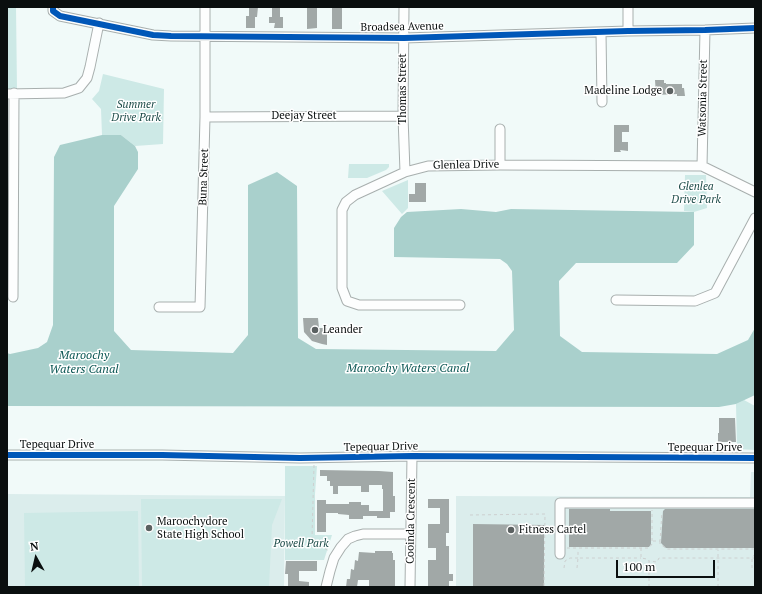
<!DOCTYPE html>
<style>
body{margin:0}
#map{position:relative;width:762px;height:594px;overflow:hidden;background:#f1faf9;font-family:"PT Serif",serif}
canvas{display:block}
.frame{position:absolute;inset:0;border:8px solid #0a0f0f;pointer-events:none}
.north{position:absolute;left:16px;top:538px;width:40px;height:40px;-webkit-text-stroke:3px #fff;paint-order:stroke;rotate:352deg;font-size:11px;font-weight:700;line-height:16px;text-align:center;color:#0a0f0f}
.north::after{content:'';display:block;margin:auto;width:14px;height:18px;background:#0a0f0f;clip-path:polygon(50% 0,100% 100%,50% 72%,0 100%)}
.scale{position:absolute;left:616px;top:560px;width:99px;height:18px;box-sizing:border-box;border:2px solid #0a0f0f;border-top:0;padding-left:5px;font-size:12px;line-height:14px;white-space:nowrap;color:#0a0f0f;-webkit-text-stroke:3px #fff;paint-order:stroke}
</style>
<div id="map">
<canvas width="762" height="594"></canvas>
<div class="frame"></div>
<div class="north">N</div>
<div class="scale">100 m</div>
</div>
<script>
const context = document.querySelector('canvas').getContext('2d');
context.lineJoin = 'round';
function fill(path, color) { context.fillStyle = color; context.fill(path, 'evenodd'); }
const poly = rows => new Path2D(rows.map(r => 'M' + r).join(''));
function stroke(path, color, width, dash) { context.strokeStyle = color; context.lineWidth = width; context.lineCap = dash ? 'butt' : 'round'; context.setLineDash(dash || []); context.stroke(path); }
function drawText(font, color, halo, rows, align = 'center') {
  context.font = font + ' "PT Serif",serif'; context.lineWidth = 3; context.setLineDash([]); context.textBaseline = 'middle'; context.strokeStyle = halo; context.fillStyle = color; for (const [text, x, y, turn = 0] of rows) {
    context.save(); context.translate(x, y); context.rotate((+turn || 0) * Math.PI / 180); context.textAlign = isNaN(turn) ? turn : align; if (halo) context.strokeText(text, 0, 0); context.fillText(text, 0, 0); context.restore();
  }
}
fill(poly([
 [751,472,755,472,755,587,456,587,456,496,750,497],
 [7,494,285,496,284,587,7,587]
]), '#dbedec');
fill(poly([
 [7,7,16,7,17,90,7,90],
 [103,74,164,89,163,144,135,146,121,135,102,135,101,109,92,99,99,91],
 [349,164,389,164,389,167,386,170,367,178,348,178],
 [685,175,706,175,707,208,694,212,684,211],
 [408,180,408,208,402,214,382,191],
 [744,400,755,406,755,450,737,449,736,404],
 [285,466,317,466,315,494,315,535,332,535,324,560,285,560],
 [141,499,282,499,272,525,269,587,142,587],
 [138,511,139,587,25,587,24,513]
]), '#cde9e6');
fill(poly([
 [102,135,121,135,135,146,138,152,138,169,114,206,114,331,131,350,233,353,248,335,248,185,277,172,297,186,298,338,316,349,496,351,514,330,512,271,507,264,500,259,394,257,394,228,401,217,407,212,461,209,496,212,511,209,694,212,694,245,677,263,576,263,559,281,560,336,582,352,717,354,748,340,755,328,755,395,736,404,719,407,7,406,7,353,10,354,38,348,47,342,53,325,54,157,60,145]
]), '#a9d0cc');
fill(poly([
 [249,7,258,7,257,17,255,17,255,28,246,28,246,16,249,16],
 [272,7,280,7,280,17,283,17,283,28,274,28,275,23,269,23,269,17,272,17],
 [307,7,317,7,317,28,307,29],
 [332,7,342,7,342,29,332,29],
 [655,80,664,80,664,83,666,83,666,84,682,84,682,88,684,88,685,96,677,96,677,94,656,95],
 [614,125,629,125,629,132,622,132,622,142,628,142,628,151,620,150,621,152,614,152],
 [415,183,426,183,426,202,409,202,409,194,415,194],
 [303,318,318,318,319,328,327,328,327,345,322,344,312,341,304,332],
 [719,418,735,418,736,442,718,442,718,433,719,433],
 [320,470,379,471,393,472,393,496,395,496,395,512,390,512,390,518,377,518,377,516,363,516,363,519,349,519,349,515,338,514,338,513,326,513,326,532,317,532,317,500,326,500,326,504,349,504,349,502,361,502,361,505,369,505,369,511,383,511,383,489,382,489,382,485,369,485,369,492,361,492,361,486,338,486,338,494,333,494,333,486,330,486,330,481,327,481,327,476,320,476],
 [428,499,449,499,449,533,446,533,446,546,449,546,449,574,453,574,453,581,449,581,449,587,428,587,428,560,436,560,436,548,428,548,428,524,440,524,440,508,428,508],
 [569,509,610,509,610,511,651,511,651,544,649,547,569,547],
 [665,509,755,509,755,548,666,548,661,543,663,511],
 [473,524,544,525,544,587,473,587],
 [375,551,392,551,392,553,393,553,393,560,395,560,395,587,369,587,369,580,358,580,357,587,346,587,347,579,350,579,351,569,354,570,355,560,358,561,359,552,375,553],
 [286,561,317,561,317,571,299,571,299,581,309,582,309,587,288,587,288,574,285,574]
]), '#a1a8a7');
const minor = poly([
 [53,7,53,11,60,16,153,35,171,36,404,38,628,31,705,30,755,28],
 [404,7,403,116,405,172],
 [628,7,628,31],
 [601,32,602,102],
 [7,94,64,93,79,88,87,78,90,67,99,23],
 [205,117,403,116],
 [500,129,500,165],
 [702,166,705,30],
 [13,297,14,93],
 [616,300,695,301,715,293,755,218],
 [460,305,359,305,347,301,342,288,342,210,346,202,355,195,405,172,428,166,500,165,702,166,755,192],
 [159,307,200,307,205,117,205,7],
 [7,455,162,455,300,458,412,456,755,458],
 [560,554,560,503,755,503],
 [326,587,330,571,334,558,341,547,348,539,355,536,363,534,410,534],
 [410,587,412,456]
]);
stroke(minor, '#a8afae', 11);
stroke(poly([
 [314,465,312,538,317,544,329,551],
 [470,515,545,514,544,587],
 [653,541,660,541,662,512],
 [660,541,660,544,667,549,755,549],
 [567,548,649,548,652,544,652,510],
 [641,548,641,558,647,559,649,561],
 [564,568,565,561,570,558,578,558,578,549],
 [577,568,578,558,641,558],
 [752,568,752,558,755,554],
 [649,587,649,561,657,562,659,558,755,558],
 [718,587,718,550]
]), '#cdd0d0', 1, [3, 3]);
stroke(minor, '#fdfefe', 9);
stroke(poly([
 [53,7,53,11,60,16,153,35,171,36,404,38,628,31,705,30,755,28],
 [7,455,162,455,300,458,412,456,755,458]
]), '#0057b8', 6);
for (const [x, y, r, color] of [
 [670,91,4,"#5b6161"],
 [315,330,4,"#5b6161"],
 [149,528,4,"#5b6161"],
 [511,530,4,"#5b6161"]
]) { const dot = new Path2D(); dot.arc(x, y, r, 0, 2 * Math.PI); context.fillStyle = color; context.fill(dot); stroke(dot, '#fff', 1.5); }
drawText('11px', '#0a0f0f', '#fff', [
 ["Broadsea Avenue",402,27,-1],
 ["Thomas Street",403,89,-90],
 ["Watsonia Street",703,98,-89],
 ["Deejay Street",304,116],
 ["Glenlea Drive",466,165,-1],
 ["Buna Street",204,177,-88],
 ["Tepequar Drive",57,445],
 ["Tepequar Drive",381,447,-1],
 ["Tepequar Drive",705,448],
 ["Cooinda Crescent",411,521,-89]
]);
drawText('11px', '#0a0f0f', '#fff', [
 ["Madeline Lodge",662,91,"right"],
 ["Leander",323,330],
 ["Maroochydore",157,522],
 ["State High School",157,535],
 ["Fitness Cartel",519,530]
], 'left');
drawText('italic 11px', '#1b4a47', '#fff', [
 ["Summer",136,105],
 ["Drive Park",136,118],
 ["Glenlea",696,187],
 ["Drive Park",696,200],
 ["Powell Park",301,544]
]);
drawText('italic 12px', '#0a5653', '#fff', [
 ["Maroochy",84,356],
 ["Waters Canal",84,370],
 ["Maroochy Waters Canal",408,369]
]);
</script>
